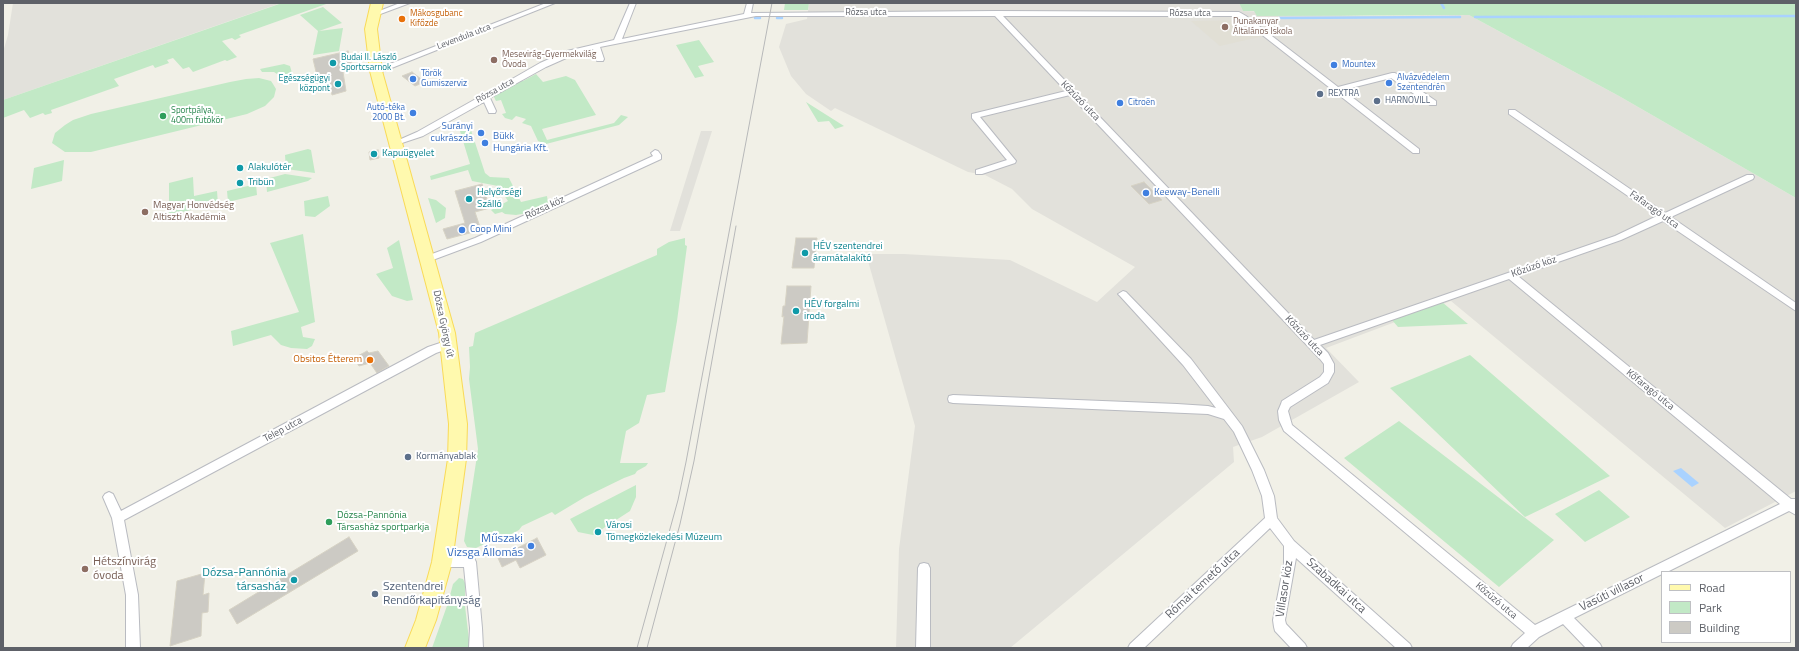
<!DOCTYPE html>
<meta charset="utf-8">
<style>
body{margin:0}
#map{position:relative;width:1799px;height:651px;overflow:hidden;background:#f1f0e7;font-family:"Titillium Web",sans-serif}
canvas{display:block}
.frame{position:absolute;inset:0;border:4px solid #5e6168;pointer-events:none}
.legend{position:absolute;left:1661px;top:571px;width:130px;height:72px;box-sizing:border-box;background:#fff;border:1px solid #bfc0c3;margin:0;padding:5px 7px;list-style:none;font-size:12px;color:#5e6168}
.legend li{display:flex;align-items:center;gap:8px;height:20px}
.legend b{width:20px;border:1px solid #bfc0c3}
</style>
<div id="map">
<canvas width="1799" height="651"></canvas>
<div class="frame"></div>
<ul class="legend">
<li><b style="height:5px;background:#fff9ae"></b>Road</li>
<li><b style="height:11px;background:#c2e9c6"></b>Park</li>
<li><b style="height:11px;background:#cccac4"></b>Building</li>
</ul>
</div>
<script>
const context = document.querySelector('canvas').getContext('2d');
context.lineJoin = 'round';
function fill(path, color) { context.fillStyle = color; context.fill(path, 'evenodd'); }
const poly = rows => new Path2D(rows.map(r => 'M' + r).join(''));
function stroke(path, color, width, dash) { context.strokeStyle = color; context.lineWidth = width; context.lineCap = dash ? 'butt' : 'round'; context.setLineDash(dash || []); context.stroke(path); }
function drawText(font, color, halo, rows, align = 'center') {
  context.font = font + ' "Titillium Web",sans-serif'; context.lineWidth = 4; context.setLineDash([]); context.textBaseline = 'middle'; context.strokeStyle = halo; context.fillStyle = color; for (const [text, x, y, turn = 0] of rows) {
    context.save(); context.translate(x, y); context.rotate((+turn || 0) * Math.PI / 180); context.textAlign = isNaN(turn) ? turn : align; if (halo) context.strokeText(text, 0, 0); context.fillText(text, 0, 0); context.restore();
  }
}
fill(poly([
 [13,3,281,3,3,100,3,52,8,35],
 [809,3,1239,3,1243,11,1365,16,1469,15,1619,96,1796,198,1796,491,1725,528,1451,301,1326,348,1359,382,1262,437,1233,447,1234,462,1010,648,896,648,899,549,915,426,866,254,904,254,1010,260,1097,302,1135,267,1032,209,1012,189,985,175,968,172,835,108,831,111,806,94,791,76,779,47,786,24,807,19],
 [701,131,712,131,680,231,670,231]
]), '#e2e1db');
fill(poly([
 [1244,20,1264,36,1220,46,1191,21]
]), '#e1dfd5');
fill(poly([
 [282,3,329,3,239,35,241,37,235,40,232,38,222,41,237,57,227,61,225,60,193,72,189,67,183,69,173,58,167,60,169,63,155,68,153,65,114,79,119,86,51,110,52,113,45,115,43,113,30,118,24,110,3,118,3,100],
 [785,3,809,3,808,10,784,10],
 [1239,3,1796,3,1796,198,1619,96,1469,15,1257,16,1254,11,1243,11],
 [323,7,342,23,319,31,343,28,339,51,313,55,318,31,300,15],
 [699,40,714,62,698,66,704,76,695,78,676,45],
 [284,64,290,66,294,80,282,80,280,76,274,72,262,72,260,69],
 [536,74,543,82,566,76,575,80,596,115,542,129,547,140,614,123,621,115,628,117,619,125,546,144,538,141,531,126,522,123,526,119,516,116,512,120,505,118,502,114,506,113,501,100,496,101,493,95,520,80,523,81],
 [259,78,271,81,273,84,276,89,274,97,265,106,247,114,91,152,65,152,52,143,55,133,65,125,73,120,91,114,230,82,246,79],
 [806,102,844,126,835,129,829,121,818,122],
 [469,124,485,173,490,177,509,178,521,202,547,196,548,203,533,212,516,215,505,214,502,212,495,214,491,210,508,201,498,186,472,181,468,170,431,180,430,176,470,164,460,131],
 [308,149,311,150,315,173,286,169,285,155],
 [64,160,62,181,31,189,34,168],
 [285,174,312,178,308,181,267,192,266,179],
 [193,177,194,196,217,191,218,204,169,215,169,183],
 [256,184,257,195,228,202,227,191],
 [328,196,330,206,315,217,305,216,304,201],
 [428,198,436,200,446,208,445,218,436,223],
 [303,234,315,322,301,327,303,337,315,339,312,346,307,349,291,348,281,345,271,335,233,346,231,331,299,312,270,243],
 [685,238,685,245,687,246,677,321,665,392,647,395,639,423,626,431,620,463,648,463,646,466,637,471,635,474,624,478,585,497,555,515,552,512,522,526,519,530,500,540,497,538,476,548,467,547,464,541,478,449,469,379,470,367,469,347,473,346,475,333,657,255,657,249,669,242],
 [399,240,413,300,407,301,392,296,376,274,393,268,387,248],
 [1442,302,1468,324,1398,327,1392,320],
 [1470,355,1610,476,1525,517,1390,388],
 [1399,421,1554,540,1499,587,1344,458],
 [636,485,636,497,630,511,593,535,578,532,570,519],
 [1599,490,1630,517,1585,542,1555,514],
 [459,578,463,579,465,583,465,606,470,648,432,648,448,603,453,584]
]), '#c2e9c6');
fill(poly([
 [1681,468,1699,483,1692,487,1673,471]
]), '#a9d2ff');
stroke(poly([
 [1441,3,1444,8],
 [1475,17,1796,16],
 [755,18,760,18],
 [777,18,782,18],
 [1279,18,1460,17]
]), '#a9d2ff', 2.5);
const building = poly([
 [348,51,353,67,350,68,351,70,343,72,346,91,332,95,328,76,325,77,324,74,317,76,313,59,348,51],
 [412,72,425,82,415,86,402,76,412,72],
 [378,150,379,158,370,160,369,152,378,150],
 [1144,182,1162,200,1149,204,1131,186,1144,182],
 [482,184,490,208,475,212,481,230,447,239,443,229,465,223,455,191,482,184],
 [796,238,817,238,814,268,792,268,796,238],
 [787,286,811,286,807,343,781,344,784,316,782,317,783,306,785,306,787,286],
 [367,351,369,353,378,351,389,366,377,373,370,363,359,366,354,358,367,351],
 [349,537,358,551,237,624,229,610,349,537],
 [537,538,546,555,520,568,516,560,502,567,498,558,537,538],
 [205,573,203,595,209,593,208,612,202,613,201,636,170,646,177,581,205,573]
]);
fill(building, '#cccac4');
stroke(building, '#d6d2c4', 1);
const street = poly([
 [400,3,410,3,375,16,369,15,400,3],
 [546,3,555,3,379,73,373,73,372,71,546,3],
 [630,3,636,3,622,39,744,14,747,3,753,3,751,13,996,11,1239,12,1246,16,1338,87,1392,73,1395,73,1436,101,1436,105,1430,105,1391,78,1343,90,1419,149,1419,153,1413,153,1238,16,1003,16,1314,340,1615,236,1657,216,1509,114,1509,110,1515,110,1665,213,1747,175,1753,175,1754,177,1753,179,1671,217,1796,303,1796,311,1663,221,1621,240,1518,276,1791,499,1796,499,1796,515,1789,511,1667,572,1662,572,1662,574,1574,618,1600,644,1602,648,1586,648,1563,624,1539,637,1527,648,1511,648,1513,644,1525,633,1284,431,1279,420,1278,411,1281,404,1282,401,1320,377,1324,372,1324,364,1320,359,1070,95,980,117,1016,161,1015,163,982,174,976,174,976,170,1007,160,972,118,972,114,1066,91,995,16,756,16,600,47,604,59,603,61,597,61,593,49,573,55,546,67,490,98,496,111,495,113,489,113,484,102,423,136,396,145,392,143,417,132,481,96,482,94,486,94,540,63,567,51,614,40,630,3],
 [1509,279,1780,504,1535,625,1292,425,1288,411,1290,407,1328,383,1334,372,1334,364,1328,353,1320,345,1509,279],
 [655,150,658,151,661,155,661,159,481,242,430,261,424,261,422,259,424,257,475,238,653,156,651,153,655,150],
 [1123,291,1126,292,1191,359,1242,426,1264,470,1274,496,1277,518,1294,541,1410,644,1412,648,1396,648,1296,558,1285,620,1286,624,1305,644,1307,648,1291,648,1275,631,1274,627,1273,620,1284,564,1284,546,1270,528,1144,648,1128,648,1130,644,1265,518,1262,496,1252,470,1234,432,1224,419,1208,414,953,403,949,402,948,399,949,396,953,395,1177,404,1208,406,1216,408,1183,365,1120,296,1118,294,1123,291],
 [449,340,454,344,453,347,436,353,124,520,138,595,140,648,126,648,126,595,112,518,103,497,105,494,109,492,113,494,121,511,428,347,449,340],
 [442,557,470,557,474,558,476,562,482,628,483,648,469,648,470,628,464,567,442,567,438,566,436,562,438,558,442,557],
 [924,563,928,564,930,568,930,648,916,648,918,568,920,564,924,563]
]);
const primary = poly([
 [371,3,383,3,377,29,382,71,455,333,467,424,466,459,452,562,436,620,425,648,405,648,416,620,432,562,448,459,449,424,439,333,370,71,365,29,371,3]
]);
stroke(street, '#b9bbc1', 2);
stroke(primary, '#f9da58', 2);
fill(street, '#fff');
fill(primary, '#fff9ae');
stroke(poly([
 [637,648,678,500,686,462,772,3],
 [647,648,680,524,694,461,736,226]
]), '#b7b8b9', 1);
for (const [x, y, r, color] of [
 [402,19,4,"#e8710a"],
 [1225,27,4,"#8d6e63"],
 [494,60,4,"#8d6e63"],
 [333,63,4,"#0f9aa8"],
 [1334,65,4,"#3f7fe0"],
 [413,79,4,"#3f7fe0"],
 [1389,83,4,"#3f7fe0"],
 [338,84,4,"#0f9aa8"],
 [1320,94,4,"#5c6f8a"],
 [1377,101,4,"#5c6f8a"],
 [1120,103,4,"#3f7fe0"],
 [413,113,4,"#3f7fe0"],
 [163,116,4,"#2e9e5b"],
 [481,133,4,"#3f7fe0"],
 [485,143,4,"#3f7fe0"],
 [374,154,4,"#0f9aa8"],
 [240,168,4,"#0f9aa8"],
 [240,183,4,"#0f9aa8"],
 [1146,193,4,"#3f7fe0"],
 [469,199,4,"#0f9aa8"],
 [145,212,4,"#8d6e63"],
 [462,230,4,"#3f7fe0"],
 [805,253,4,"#0f9aa8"],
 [796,311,4,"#0f9aa8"],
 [370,360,4,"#e8710a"],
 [408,457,4,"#5c6f8a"],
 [329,522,4,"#2e9e5b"],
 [598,532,4,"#0f9aa8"],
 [531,546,4,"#3f7fe0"],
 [85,569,4,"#8d6e63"],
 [294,580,4,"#0f9aa8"],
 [375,594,4,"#5c6f8a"]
]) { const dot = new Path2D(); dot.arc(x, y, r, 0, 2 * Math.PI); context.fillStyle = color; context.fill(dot); stroke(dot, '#fff', 1.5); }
drawText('9px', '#5e6168', '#fff', [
 ["Rózsa utca",866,13],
 ["Rózsa utca",1190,14],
 ["Levendula utca",464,37,-21],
 ["Rózsa utca",495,91,-29]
]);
drawText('9px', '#c56008', '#fff', [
 ["Mákosgubanc",410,14],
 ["Kifőzde",410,24]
], 'left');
drawText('9px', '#785e54', '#fff', [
 ["Dunakanyar",1233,22],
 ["Általános Iskola",1233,32],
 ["Mesevirág-Gyermekvilág",502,55],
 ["Óvoda",502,65]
], 'left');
drawText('9px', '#0d838f', '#fff', [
 ["Budai II. László",341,58],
 ["Sportcsarnok",341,68],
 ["Egészségügyi",330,79,"right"],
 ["központ",330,89,"right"]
], 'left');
drawText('9px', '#366cbe', '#fff', [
 ["Mountex",1342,65],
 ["Török",421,74],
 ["Gumiszerviz",421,84],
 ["Alvázvédelem",1397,78],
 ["Szentendrén",1397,88],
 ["Citroën",1128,103],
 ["Autó-téka",405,108,"right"],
 ["2000 Bt.",405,118,"right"]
], 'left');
drawText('9px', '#4e5e75', '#fff', [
 ["REXTRA",1328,94],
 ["HARNOVILL",1385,101]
], 'left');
drawText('9px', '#27864d', '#fff', [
 ["Sportpálya,",171,111],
 ["400m futókör",171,121]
], 'left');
drawText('10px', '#5e6168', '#fff', [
 ["Kőzúzó utca",1080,101,46],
 ["Rózsa köz",545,208,-25],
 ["Fafaragó utca",1654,210,35],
 ["Kőzúzó köz",1534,267,-19],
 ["Dózsa György út",443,324,78],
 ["Kőzúzó utca",1304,336,47],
 ["Kőfaragó utca",1650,390,39],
 ["Telep utca",283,430,-28],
 ["Kőzúzó utca",1496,601,40]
]);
drawText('10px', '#366cbe', '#fff', [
 ["Surányi",473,127,"right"],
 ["cukrászda",473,139,"right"],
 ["Bükk",493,137],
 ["Hungária Kft.",493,149],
 ["Keeway-Benelli",1154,193],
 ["Coop Mini",470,230]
], 'left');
drawText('10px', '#0d838f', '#fff', [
 ["Kapuügyelet",382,154],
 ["Alakulótér",248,168],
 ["Tribün",248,183],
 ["Helyőrségi",477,193],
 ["Szálló",477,205],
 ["HÉV szentendrei",813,247],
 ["áramátalakító",813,259],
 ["HÉV forgalmi",804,305],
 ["iroda",804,317],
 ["Városi",606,526],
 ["Tömegközlekedési Múzeum",606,538]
], 'left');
drawText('10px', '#785e54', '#fff', [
 ["Magyar Honvédség",153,206],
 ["Altiszti Akadémia",153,218]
], 'left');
drawText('10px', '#c56008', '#fff', [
 ["Obsitos Étterem",362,360]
], 'right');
drawText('10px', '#4e5e75', '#fff', [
 ["Kormányablak",416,457]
], 'left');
drawText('10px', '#27864d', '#fff', [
 ["Dózsa-Pannónia",337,516],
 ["Társasház sportparkja",337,528]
], 'left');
drawText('12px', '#366cbe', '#fff', [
 ["Műszaki",523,539],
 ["Vizsga Állomás",523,553]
], 'right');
drawText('12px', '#785e54', '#fff', [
 ["Hétszínvirág",93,562],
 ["óvoda",93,576]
], 'left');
drawText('12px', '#0d838f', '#fff', [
 ["Dózsa-Pannónia",286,573],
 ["társasház",286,587]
], 'right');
drawText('12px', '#5e6168', '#fff', [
 ["Római temető utca",1203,584,-43],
 ["Szabadkai utca",1336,586,42],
 ["Villasor köz",1285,589,-81],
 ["Vasúti villasor",1612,593,-26]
]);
drawText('12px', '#4e5e75', '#fff', [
 ["Szentendrei",383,587],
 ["Rendőrkapitányság",383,601]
], 'left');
</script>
